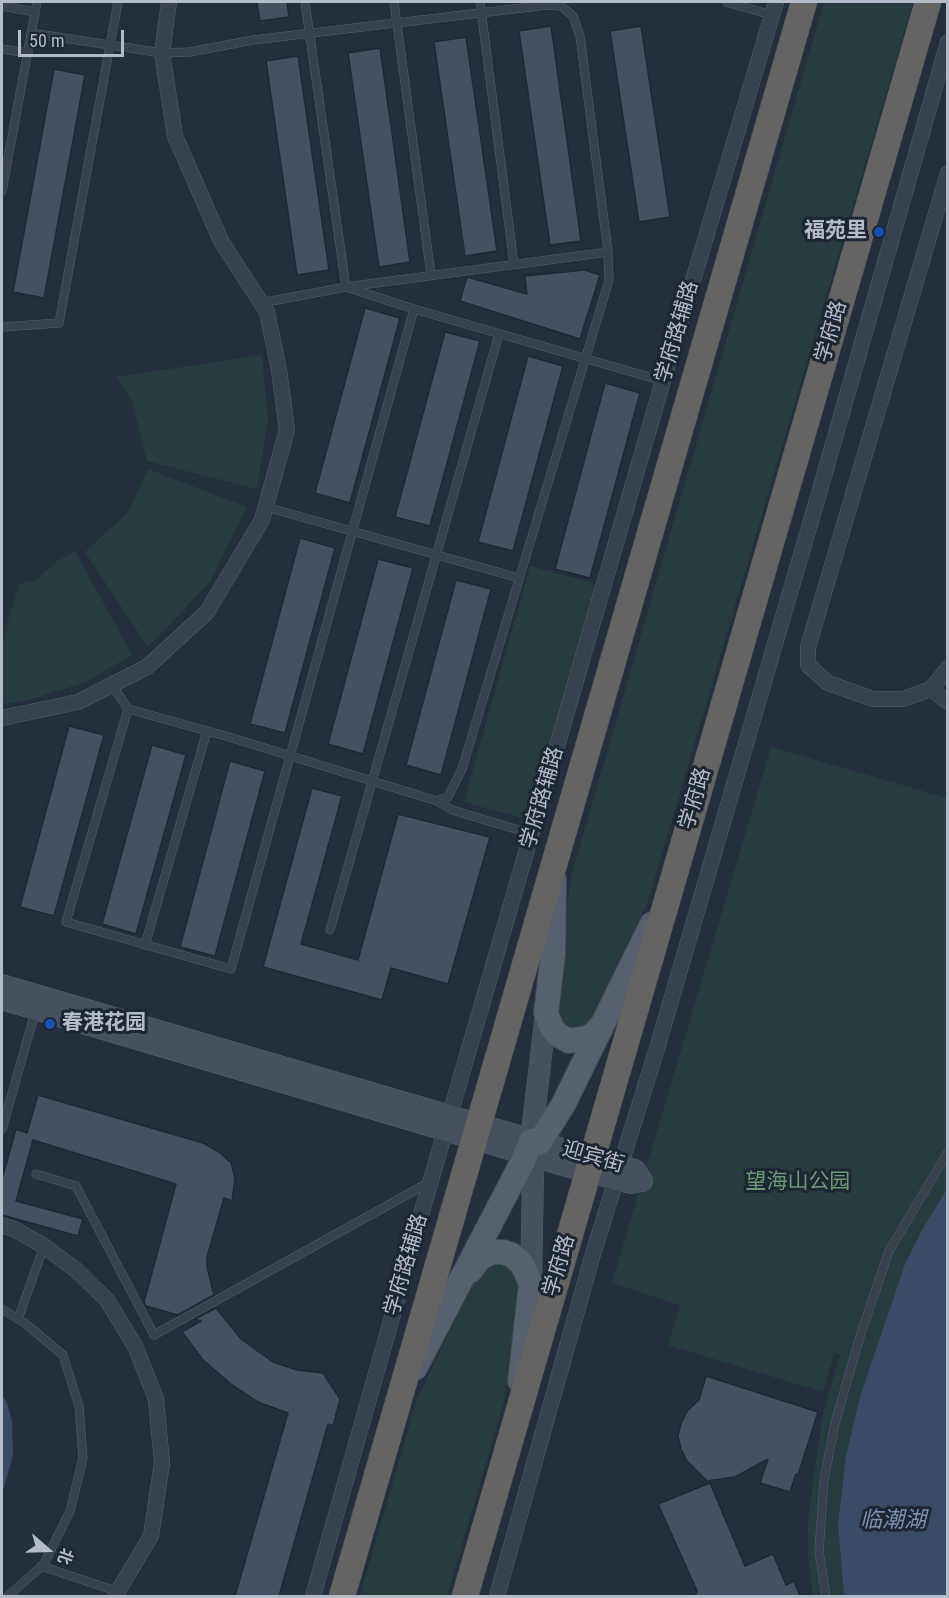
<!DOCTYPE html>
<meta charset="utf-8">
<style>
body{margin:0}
#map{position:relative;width:949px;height:1598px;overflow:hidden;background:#242f3e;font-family:"Roboto Condensed","Noto Sans SC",sans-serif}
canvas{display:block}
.frame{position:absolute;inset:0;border:3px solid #b4bcc9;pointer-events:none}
.north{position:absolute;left:18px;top:1520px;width:60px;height:60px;-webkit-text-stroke:4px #1d2633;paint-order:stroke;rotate:110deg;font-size:16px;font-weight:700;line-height:24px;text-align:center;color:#b4bcc9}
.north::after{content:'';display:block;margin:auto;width:21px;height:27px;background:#b4bcc9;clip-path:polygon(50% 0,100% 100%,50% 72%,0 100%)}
.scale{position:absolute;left:18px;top:30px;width:106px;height:27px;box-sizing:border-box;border:3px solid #b4bcc9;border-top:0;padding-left:8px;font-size:18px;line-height:21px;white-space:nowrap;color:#b4bcc9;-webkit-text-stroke:4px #1d2633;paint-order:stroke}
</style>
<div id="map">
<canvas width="949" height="1598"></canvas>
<div class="frame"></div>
<div class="north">北</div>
<div class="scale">50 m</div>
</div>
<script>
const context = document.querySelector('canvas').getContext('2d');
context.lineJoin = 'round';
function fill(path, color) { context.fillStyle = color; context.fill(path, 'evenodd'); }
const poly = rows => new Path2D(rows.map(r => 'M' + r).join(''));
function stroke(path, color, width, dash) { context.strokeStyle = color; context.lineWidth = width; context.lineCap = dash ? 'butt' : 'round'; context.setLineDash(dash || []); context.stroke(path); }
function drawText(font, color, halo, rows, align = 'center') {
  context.font = font + ' "Roboto Condensed","Noto Sans SC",sans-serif'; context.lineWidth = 6; context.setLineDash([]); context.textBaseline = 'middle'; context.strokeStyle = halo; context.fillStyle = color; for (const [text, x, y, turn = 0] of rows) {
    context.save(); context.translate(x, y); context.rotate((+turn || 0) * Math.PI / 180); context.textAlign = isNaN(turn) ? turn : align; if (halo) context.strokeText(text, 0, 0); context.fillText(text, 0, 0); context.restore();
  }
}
fill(poly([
 [824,2,913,2,648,901,594,1025,570,1036,553,1008,571,877],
 [262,355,268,421,257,489,147,461,132,401,116,377],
 [148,469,247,507,210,582,148,647,85,552,128,512],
 [75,551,132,655,86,682,29,700,2,704,2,641,19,584,36,580,57,561],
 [530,566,597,584,529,820,464,802],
 [771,747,947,798,947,1596,813,1596,808,1556,808,1520,822,1418,840,1355,834,1353,823,1392,668,1345,680,1305,612,1283],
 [491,1263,501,1263,509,1266,516,1273,518,1287,505,1398,447,1596,360,1596,417,1399,480,1268]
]), '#263c3f');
fill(poly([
 [947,1189,947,1596,844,1596,838,1524,846,1456,860,1397,905,1264,922,1230],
 [2,1395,7,1403,12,1421,13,1455,2,1494]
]), '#394c67');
const building = poly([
 [257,2,287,2,289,17,260,21,257,2],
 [551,26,581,241,550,245,519,31,551,26],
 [641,26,670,217,639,222,610,31,641,26],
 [466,37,497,251,465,256,434,42,466,37],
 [380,48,410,262,379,267,348,53,380,48],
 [298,56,329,270,297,275,266,61,298,56],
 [54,69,85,75,44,298,13,292,54,69],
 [585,270,600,275,580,339,460,301,467,277,527,294,525,276,585,270],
 [365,308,400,318,350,503,315,493,365,308],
 [445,332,480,341,430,526,395,517,445,332],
 [528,356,563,366,513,551,478,542,528,356],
 [605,383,640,393,590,578,555,569,605,383],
 [300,538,335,548,285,733,250,724,300,538],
 [378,559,413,568,363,754,328,744,378,559],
 [456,580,491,589,441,775,406,765,456,580],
 [69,726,104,735,54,916,20,907,69,726],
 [152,745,186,755,136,934,102,924,152,745],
 [230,761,265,771,215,956,180,947,230,761],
 [312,788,342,796,301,944,358,960,398,814,490,837,448,984,391,968,382,1000,263,967,312,788],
 [38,1095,203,1143,219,1152,231,1163,235,1178,232,1201,224,1198,207,1257,207,1267,214,1295,178,1315,146,1306,144,1302,176,1184,33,1140,16,1201,83,1219,78,1236,2,1215,2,1179,16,1129,27,1133,38,1095],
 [216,1308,241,1339,273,1362,297,1370,323,1373,340,1399,333,1426,328,1424,279,1596,235,1596,288,1413,258,1402,231,1384,203,1360,182,1332,201,1321,195,1319,216,1308],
 [706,1376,818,1412,798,1475,796,1474,790,1492,760,1483,768,1459,735,1477,707,1481,687,1461,681,1449,678,1436,681,1423,688,1410,699,1400,706,1376],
 [710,1483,745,1566,773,1554,786,1585,794,1581,800,1596,695,1596,697,1591,658,1504,710,1483]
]);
fill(building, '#455162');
stroke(building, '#1f2835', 1.5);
const service = poly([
 [305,2,346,287,414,309,663,381],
 [394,2,431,275],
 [480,2,514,264],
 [726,2,772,15],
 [2,6,35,12],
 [31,33,162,53,190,52,253,40,547,5,561,6,573,16,580,36,608,252,609,280,462,769,448,797,437,801],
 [2,49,28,53],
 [2,191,37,2],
 [261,303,346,287,608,252],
 [2,327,59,323,118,2],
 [266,507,519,578],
 [112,685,128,709,229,737,437,801,452,810,532,834],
 [128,709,66,922,231,969,414,309],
 [330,930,499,334],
 [145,945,207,731],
 [2,1129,36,1009],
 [36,1174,76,1186,154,1335,428,1183],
 [2,1309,26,1324,63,1355,79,1406,83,1458,70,1511,44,1564,8,1596],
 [18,1319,44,1246],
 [41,1566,119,1592],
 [826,1596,819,1551,824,1480,835,1423,861,1333,889,1251,948,1152]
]);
const minor = poly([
 [948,173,808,647,808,665,828,683,873,699,903,699,931,689,948,668],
 [931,689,948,702],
 [2,718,78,702,147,667,207,612,262,520,287,430,279,370,267,312,221,241,175,136,162,53,169,2],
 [2,1225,14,1229,44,1246,76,1270,107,1300,135,1346,156,1399,162,1463,151,1536,115,1596],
 [313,1596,433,1173,663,381,776,2],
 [497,1596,593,1254,658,1045,815,507,948,42]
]);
const secondary = poly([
 [2,985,635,1170,642,1181,631,1183,556,1163,2,999],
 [531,1141,546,1013],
 [531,1284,533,1175,534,1156,539,1144]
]);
const primary = poly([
 [554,880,553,954,546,1013,552,1028,558,1035,569,1041,586,1038,593,1035,602,1025],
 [539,1143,563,1105,652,924],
 [470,1271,480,1258,492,1252,503,1252,512,1255,521,1263,526,1272,531,1284,520,1381],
 [415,1368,523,1161,531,1141]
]);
const trunk = poly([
 [342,1596,804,2],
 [465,1596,928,2]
]);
stroke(service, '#565f6c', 9);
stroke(minor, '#565f6c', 16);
stroke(secondary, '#565f6c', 22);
stroke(primary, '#414a57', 26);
stroke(trunk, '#434c59', 27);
stroke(service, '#38414e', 8);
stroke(minor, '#38414e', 15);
stroke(secondary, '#465061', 21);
stroke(primary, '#56606e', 24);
stroke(trunk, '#656462', 26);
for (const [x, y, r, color] of [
 [879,232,6,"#1a4fb4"],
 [50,1024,6,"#1a4fb4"]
]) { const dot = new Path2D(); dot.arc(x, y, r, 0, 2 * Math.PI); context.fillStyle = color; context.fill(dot); stroke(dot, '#1d2633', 2); }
drawText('bold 21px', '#b4bcc9', '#1d2633', [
 ["福苑里",867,232],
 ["春港花园",62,1024,"left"]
], 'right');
drawText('21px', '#b4bcc9', '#1d2633', [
 ["学府路辅路",678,332,-74],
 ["学府路",832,332,-74],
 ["学府路辅路",543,798,-74],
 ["学府路",696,799,-74],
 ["迎宾街",593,1158,16],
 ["学府路辅路",407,1265,-74],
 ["学府路",560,1266,-74]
]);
drawText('21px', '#6b9a76', '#1d2633', [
 ["望海山公园",798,1183]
]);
drawText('italic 22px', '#7c92b1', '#1d2633', [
 ["临潮湖",893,1521]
]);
</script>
